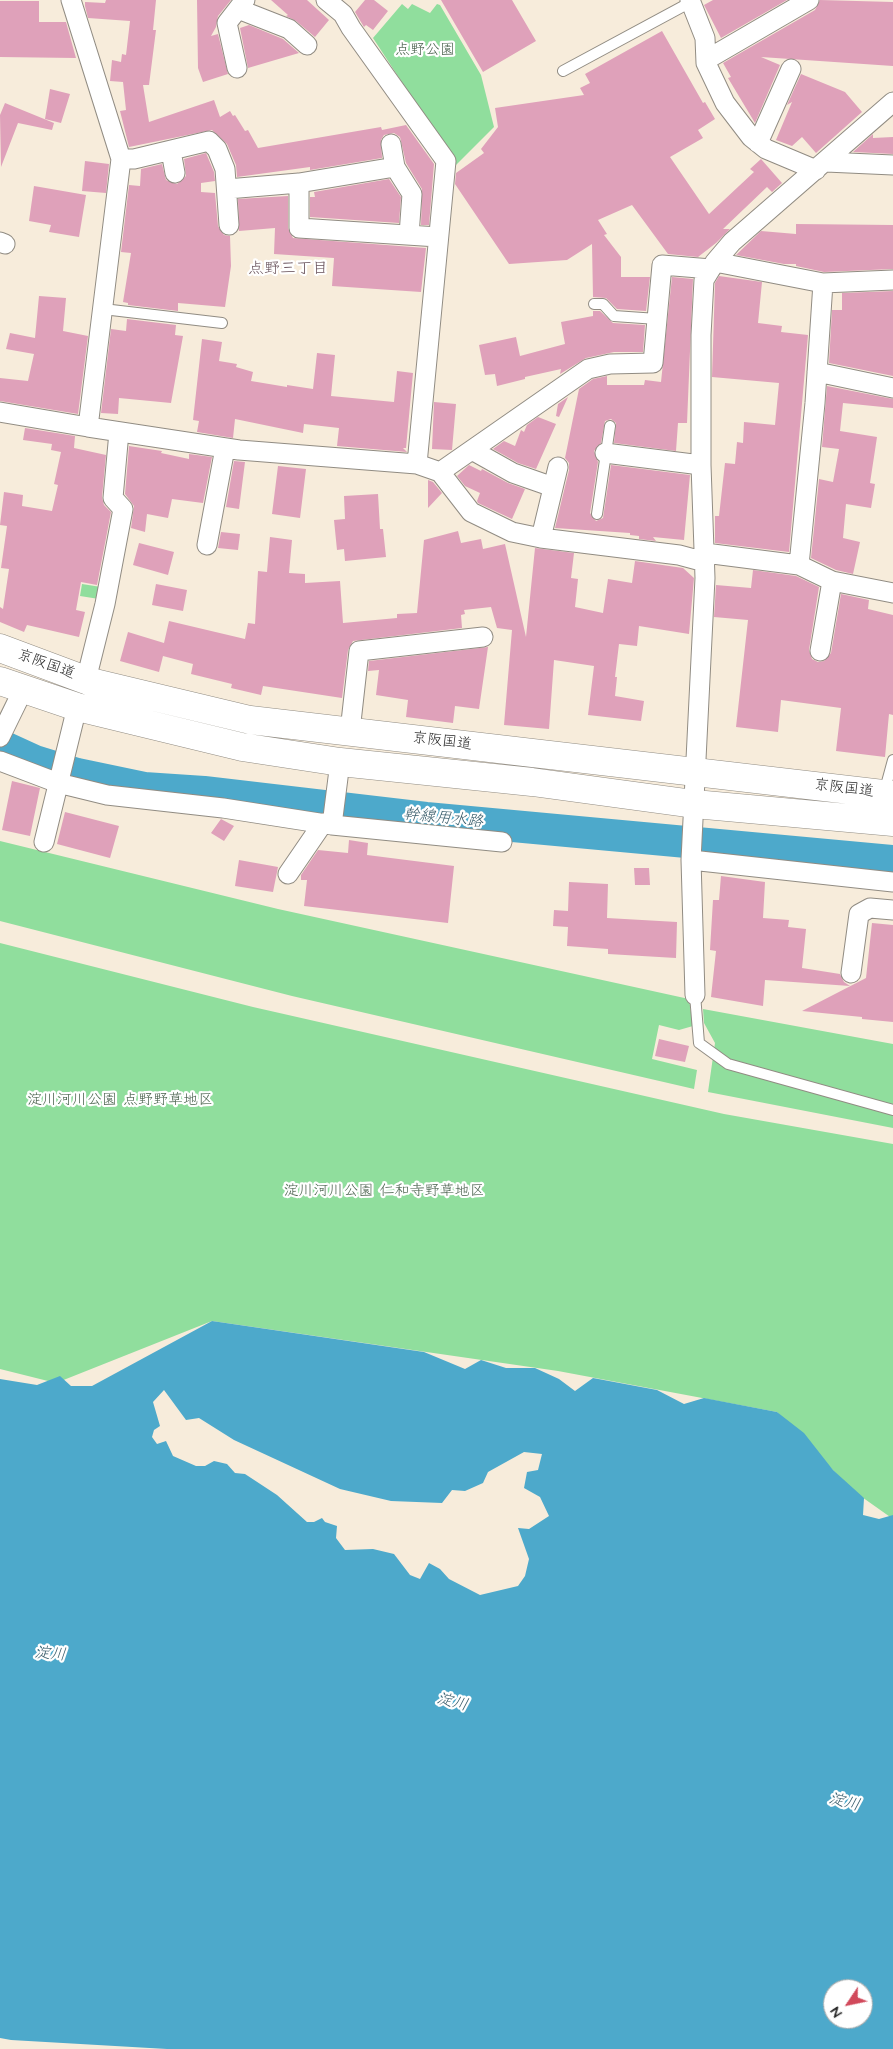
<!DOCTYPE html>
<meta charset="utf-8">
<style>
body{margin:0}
#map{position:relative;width:893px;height:2049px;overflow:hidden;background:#f7ecdb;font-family:"Architects Daughter",sans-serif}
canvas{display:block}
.north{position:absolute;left:823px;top:1979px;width:50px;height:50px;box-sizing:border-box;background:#fff;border:1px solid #aaa;border-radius:50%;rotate:236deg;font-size:14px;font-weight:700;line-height:20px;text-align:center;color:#2b2b2b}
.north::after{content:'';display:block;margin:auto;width:18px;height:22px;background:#d1495b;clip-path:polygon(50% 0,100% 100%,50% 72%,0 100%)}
</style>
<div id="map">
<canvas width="893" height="2049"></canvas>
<div class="north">N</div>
</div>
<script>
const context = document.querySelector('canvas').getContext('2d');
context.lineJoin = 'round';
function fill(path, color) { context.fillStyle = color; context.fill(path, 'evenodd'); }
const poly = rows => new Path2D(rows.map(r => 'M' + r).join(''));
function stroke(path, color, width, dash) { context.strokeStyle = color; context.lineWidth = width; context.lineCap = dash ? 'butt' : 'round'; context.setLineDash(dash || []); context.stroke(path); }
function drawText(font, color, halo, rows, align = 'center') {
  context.font = font + ' "Architects Daughter","Klee One",sans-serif'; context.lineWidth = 4.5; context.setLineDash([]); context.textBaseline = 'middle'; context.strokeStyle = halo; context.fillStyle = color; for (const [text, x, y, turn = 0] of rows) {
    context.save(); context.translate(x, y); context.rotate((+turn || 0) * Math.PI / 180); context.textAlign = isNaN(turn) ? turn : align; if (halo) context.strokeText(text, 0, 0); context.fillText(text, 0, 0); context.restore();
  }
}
fill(poly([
 [402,4,408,9,412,4,430,13,437,4,440,5,481,75,494,127,456,165,373,38],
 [82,584,101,587,99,599,80,596],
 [0,841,278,909,689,999,693,1026,679,1030,659,1025,652,1059,697,1070,694,1089,292,996,0,921],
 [0,943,253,1007,724,1114,893,1144,893,1519,852,1490,777,1412,558,1371,212,1321,56,1383,0,1369],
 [703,1009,893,1044,893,1128,708,1092,715,1043,704,1023]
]), '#90de9d');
fill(poly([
 [212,1321,424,1352,465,1369,481,1360,506,1368,535,1368,559,1379,575,1391,593,1378,657,1390,684,1404,704,1398,777,1412,804,1433,833,1470,864,1498,863,1515,879,1519,893,1515,893,2049,167,2049,11,2040,0,2038,0,1379,37,1385,60,1376,71,1386,92,1386],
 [164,1390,186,1420,199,1418,234,1440,340,1489,391,1501,442,1503,452,1490,465,1491,483,1483,488,1472,524,1452,542,1454,538,1470,527,1472,524,1488,540,1497,549,1516,529,1529,518,1528,529,1559,525,1576,518,1586,480,1595,449,1579,440,1569,429,1563,420,1579,410,1575,394,1554,373,1549,345,1550,336,1538,337,1526,325,1522,322,1518,314,1522,307,1522,277,1495,245,1474,235,1473,227,1464,214,1461,205,1466,196,1466,173,1456,166,1441,157,1444,152,1437,154,1430,160,1426,153,1402],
 [833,1989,863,1989,863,2019,833,2019]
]), '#4da9cb');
stroke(poly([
 [0,745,35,761,77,774,144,788,204,792,426,818,893,861]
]), '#4da9cb', 32);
fill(poly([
 [106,0,156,0,153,30,156,30,149,85,143,85,149,122,214,100,220,117,230,111,233,116,235,115,245,131,248,130,258,148,381,127,382,130,406,125,434,164,429,225,421,225,422,189,406,163,400,137,394,133,384,135,381,140,382,158,310,170,310,167,237,177,236,165,227,144,212,130,129,147,120,111,126,110,123,82,110,81,112,60,121,62,122,54,126,55,130,21,88,18,85,6,85,2,105,3],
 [197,0,231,0,218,16,216,27,211,36,218,34,228,74,203,82,198,68],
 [271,0,307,0,329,20,315,37,296,21,286,16,288,15],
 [365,0,374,0,388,11,373,30,366,25,364,27,355,12],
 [441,0,512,0,536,41,483,72],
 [713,0,787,0,721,38,704,5],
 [820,0,893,2,893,66,761,57,780,65,755,123,728,78,731,77,723,63,815,10],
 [0,1,39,1,39,22,66,22,76,58,0,57],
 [249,25,283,39,299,53,248,68,240,28],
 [662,31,703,103,705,102,715,119,698,130,703,138,670,157,709,214,754,172,750,169,761,159,782,183,772,192,767,187,723,229,730,229,716,243,698,257,668,254,632,205,598,220,607,234,604,235,621,257,621,277,650,277,646,311,617,309,606,298,593,297,592,244,567,260,509,264,455,184,456,173,484,153,481,149,498,127,495,108,584,95,580,88,590,83,585,74],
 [801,74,845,92,862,112,816,153,802,137,792,146,776,140,792,102,787,105],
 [50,89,70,94,61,123,45,119],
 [5,103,54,123,52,130,18,123,1,167,0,115],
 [873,134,873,138,893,137,893,154,853,152],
 [206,153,214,172,215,181,201,183,201,192,215,193,218,226,224,235,230,236,231,266,225,307,178,303,178,311,128,305,128,303,123,302,131,253,121,252,129,185,140,186,141,169,162,164,166,180,177,184,186,176,184,159],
 [85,161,109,164,106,193,82,191],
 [389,179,401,197,399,223,310,217,310,197,315,197,314,192],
 [34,186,86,195,79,237,49,232,51,225,29,221],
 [288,196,288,228,293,238,426,248,421,292,332,286,334,258,274,254,275,228,239,231,238,199],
 [796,224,893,225,893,269,824,272,796,266,796,264,784,264,736,255,761,231,796,234],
 [719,276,762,282,758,323,782,326,781,332,808,335,789,552,715,543,715,516,719,516,725,463,735,464,737,442,743,443,744,422,775,425,779,383,712,377,715,283],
 [672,277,693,279,687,423,678,423,676,451,614,443,616,423,611,419,605,421,601,443,594,451,598,462,590,513,596,521,603,518,611,465,690,475,684,540,653,537,656,541,639,539,639,536,630,535,630,533,555,528,569,470,569,463,565,458,579,389,593,379,607,376,607,385,644,385,645,380,661,382],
 [893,291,893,376,829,363,832,310,842,310,842,293],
 [39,296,66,298,63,331,88,336,78,414,0,401,0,378,28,381,34,354,6,349,10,333,35,338],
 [593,311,600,311,613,323,645,325,643,352,614,352,586,358,560,374,561,369,525,377,525,379,497,386,495,374,485,375,479,345,516,337,520,356,565,344,561,322,593,316],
 [127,319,176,325,175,335,183,336,171,403,119,398,118,414,101,413,111,329,126,331],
 [202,339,222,342,219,361,237,364,236,367,253,372,251,381,287,387,287,385,313,389,317,353,335,355,331,396,394,402,397,371,413,373,406,448,403,448,407,452,337,446,339,428,304,424,303,433,235,419,233,438,197,432,199,421,193,420],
 [827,386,893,399,893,408,843,403,840,431,877,437,870,483,875,484,871,508,846,504,843,538,860,542,853,574,836,570,811,558,819,479,833,482,839,449,822,447],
 [568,397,559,417,556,416,558,404],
 [434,402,456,404,452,450,432,449],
 [538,417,556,424,536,469,518,463,493,449,504,441,515,446,521,430,524,432,527,425],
 [25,428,75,436,74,448,106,455,102,497,104,505,111,512,97,585,81,582,76,610,85,612,79,637,27,625,24,632,0,622,0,607,3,609,9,569,1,568,7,526,0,525,4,492,23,495,22,506,52,511,58,485,54,484,61,452,51,450,52,444,23,440],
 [129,446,162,451,161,453,189,459,189,454,212,457,203,503,172,499,168,518,147,514,145,532,131,528,134,506,125,494],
 [234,461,245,462,239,509,226,507],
 [469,465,481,471,482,469,508,483,525,489,512,519,478,503,477,501,480,493,465,486,457,476],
 [278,466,306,469,300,518,272,514],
 [428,480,433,482,442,493,428,508],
 [378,494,380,529,383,529,386,557,345,561,344,549,337,550,334,520,345,519,344,496],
 [458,531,461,543,481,539,483,549,505,544,526,637,535,548,574,553,571,578,578,579,575,607,603,613,608,579,632,583,635,561,683,568,694,578,689,634,639,626,637,646,619,644,615,677,617,677,615,696,644,701,641,721,588,715,594,666,554,660,549,729,504,725,512,630,497,628,491,607,464,610,465,614,461,615,462,628,353,641,348,650,342,698,263,686,261,695,231,688,232,684,191,674,193,664,163,656,159,672,120,661,128,632,164,643,169,621,245,639,248,623,255,624,258,571,267,572,270,537,292,540,289,573,305,574,305,583,340,581,343,623,397,618,397,614,417,613,424,540],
 [221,532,240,534,238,550,218,548],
 [139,543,174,552,168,575,133,565],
 [753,570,796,576,819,587,809,650,812,659,818,662,824,661,831,653,841,594,869,600,868,609,893,615,893,715,889,714,885,757,836,751,841,708,781,700,778,732,736,727,748,620,714,617,716,585,751,588],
 [156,584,187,590,183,611,152,605],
 [488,647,479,709,455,706,453,723,406,717,408,700,376,695,379,670,368,671,369,661],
 [12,781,40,788,30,836,2,830],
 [65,812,119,826,110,858,57,844],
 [221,819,234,826,224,841,211,833],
 [349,840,368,843,367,855,454,866,448,923,304,906,307,880,301,880,301,875,318,850,348,853],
 [239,860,278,867,273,892,235,886],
 [634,868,649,868,650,885,635,885],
 [721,876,765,882,763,918,789,920,788,927,806,929,802,968,840,974,844,982,850,986,765,980,763,1006,711,997,716,951,710,950,713,900,719,900],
 [569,882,608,884,607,918,677,922,676,958,608,954,608,949,567,946,568,927,553,926,554,910,568,911],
 [872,923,893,925,893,1022,862,1019,862,1017,802,1011,866,978],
 [659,1039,689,1046,685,1062,655,1056]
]), '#dfa1ba');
const service = poly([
 [563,71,691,2],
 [594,304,603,304,614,316,657,319],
 [103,309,222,323],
 [597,514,610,426],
 [884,793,893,760],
 [695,995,699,1043,728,1064,893,1110]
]);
const minor = poly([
 [71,0,121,159,88,427,239,450,417,464,440,472,471,512,512,532,541,538,679,555,705,562],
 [326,0,343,14,351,28,446,161,417,464],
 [690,0,705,38,706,63,725,103,751,137,766,149,816,170],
 [238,9,289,29,307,45],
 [706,60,809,0],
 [237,68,227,23,245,0],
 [758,143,791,69],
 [391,144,395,167,412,194,409,235],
 [171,151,175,173],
 [121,159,134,159,209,141,217,149,225,169,229,225],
 [826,162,893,165],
 [299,183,299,228,438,237],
 [227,189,299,183,395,167],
 [0,242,5,244],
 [715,262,823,283,893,280],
 [817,372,893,388],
 [0,412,88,427],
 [472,450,513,473,553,487],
 [605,453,701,465],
 [440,472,588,369,610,364,653,363,662,265,711,269],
 [541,538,558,467],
 [207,545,225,448],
 [705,553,799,565,832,581,893,593],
 [799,565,815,403,823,283],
 [820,651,832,581],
 [86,680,105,604,123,509,113,498,119,432],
 [350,731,359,651,483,637],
 [0,737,23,690],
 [0,761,58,783,107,795,223,808,332,825,502,842],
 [332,825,340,762],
 [44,842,77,707],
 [691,860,893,882],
 [288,874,323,823],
 [851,973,859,914,870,908,893,910],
 [695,995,691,860,705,578,701,465,701,335,704,280,715,262,732,242,893,102]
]);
const trunk = poly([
 [0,648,91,682,250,720,893,795],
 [0,681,77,707,242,747,340,762,532,782,694,804,893,822]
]);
stroke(service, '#918c83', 12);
stroke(minor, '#918c83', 21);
stroke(trunk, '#918c83', 29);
stroke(service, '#fff', 10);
stroke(minor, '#fff', 19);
stroke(trunk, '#fff', 28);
drawText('15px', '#49614d', '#fff', [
 ["点野公園",425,51],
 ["淀川河川公園 点野野草地区",120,1101],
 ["淀川河川公園 仁和寺野草地区",384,1192]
]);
drawText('15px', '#2b2b2b', '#fff', [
 ["京阪国道",46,665,20],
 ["京阪国道",442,742,7],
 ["京阪国道",844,789,7]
]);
drawText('16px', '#6a545d', '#fff', [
 ["点野三丁目",288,270]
]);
drawText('italic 16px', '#395d6b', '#fff', [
 ["幹線用水路",443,819,6],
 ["淀川",50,1655,5],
 ["淀川",452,1703,14],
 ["淀川",844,1803,14]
]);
</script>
